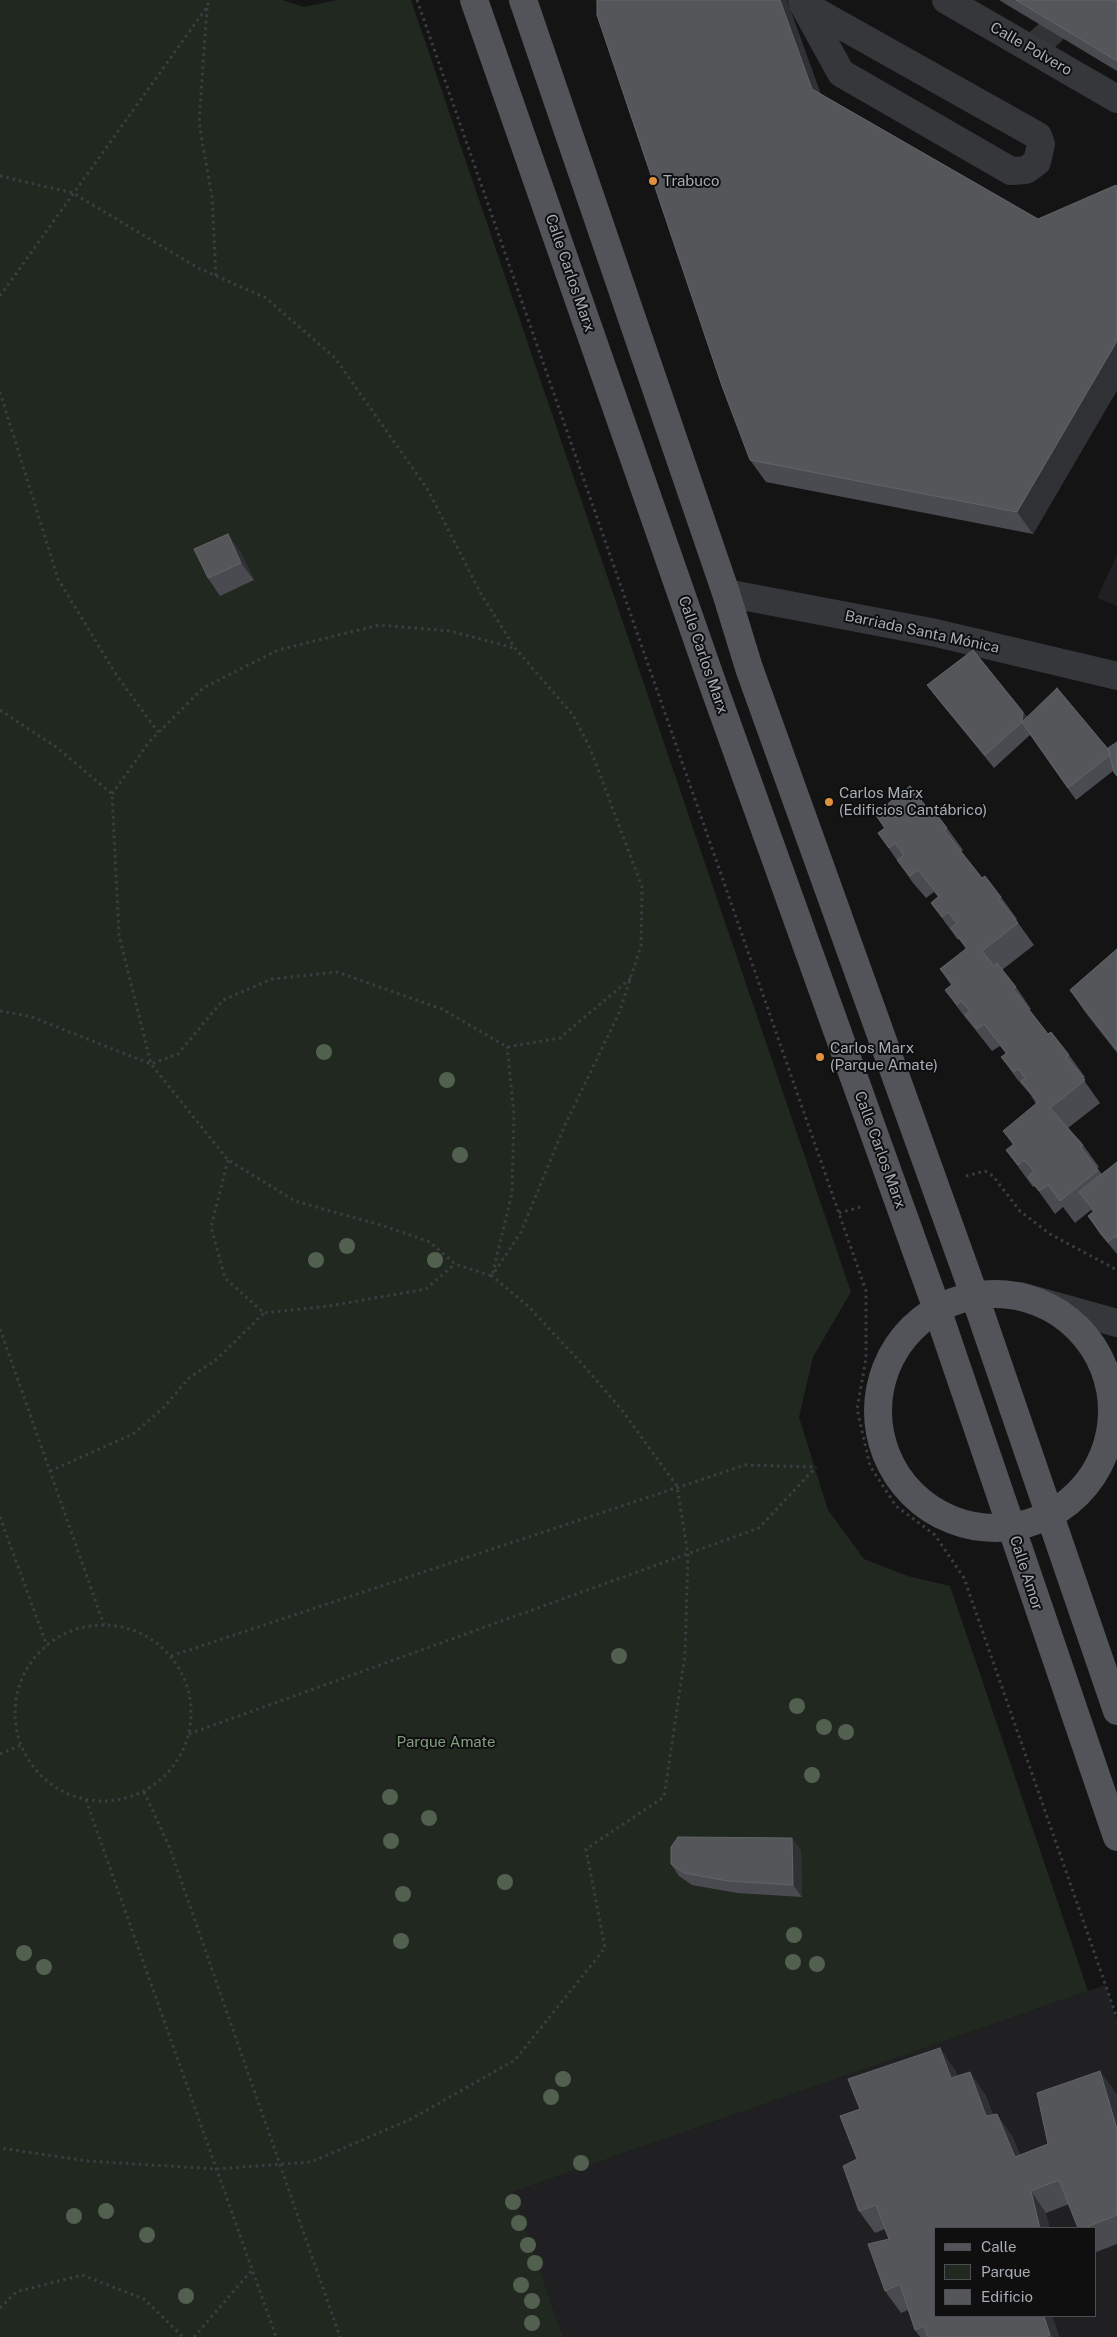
<!DOCTYPE html>
<meta charset="utf-8">
<style>
body{margin:0}
#map{position:relative;width:1117px;height:2337px;overflow:hidden;background:#141415;font-family:"Public Sans",sans-serif}
canvas{display:block}
.legend{position:absolute;left:934px;top:2227px;width:162px;height:90px;box-sizing:border-box;background:#0f0f10;border:1px solid #4c4e52;margin:0;padding:6px 9px;list-style:none;font-size:15px;color:#a7adb4}
.legend li{display:flex;align-items:center;gap:10px;height:25px}
.legend b{width:25px;border:1px solid #4c4e52}
</style>
<div id="map">
<canvas width="1117" height="2337"></canvas>
<ul class="legend">
<li><b style="height:6px;background:#525459"></b>Calle</li>
<li><b style="height:14px;background:#212820"></b>Parque</li>
<li><b style="height:14px;background:#54565a"></b>Edificio</li>
</ul>
</div>
<script>
const context = document.querySelector('canvas').getContext('2d');
context.lineJoin = 'round';
function fill(path, color) { context.fillStyle = color; context.fill(path, 'evenodd'); }
const poly = rows => new Path2D(rows.map(r => 'M' + r).join(''));
function stroke(path, color, width, dash) { context.strokeStyle = color; context.lineWidth = width; context.lineCap = dash ? 'butt' : 'round'; context.setLineDash(dash || []); context.stroke(path); }
function drawText(font, color, halo, rows, align = 'center') {
  context.font = font + ' "Public Sans",sans-serif'; context.lineWidth = 4; context.setLineDash([]); context.textBaseline = 'middle'; context.strokeStyle = halo; context.fillStyle = color; for (const [text, x, y, turn = 0] of rows) {
    context.save(); context.translate(x, y); context.rotate((+turn || 0) * Math.PI / 180); context.textAlign = isNaN(turn) ? turn : align; if (halo) context.strokeText(text, 0, 0); context.fillText(text, 0, 0); context.restore();
  }
}
fill(poly([
 [1117,555,1117,606,1097,598],
 [1105,1985,1117,2020,1117,2337,563,2337,513,2192],
 [936,2228,1096,2228,1096,2316,936,2316]
]), '#202022');
fill(poly([
 [0,0,282,0,304,7,336,0,411,0,851,1292,813,1357,799,1417,828,1510,864,1559,908,1576,950,1586,1088,1991,513,2192,563,2337,0,2337]
]), '#212820');
stroke(poly([
 [1032,49,1051,32,1073,0]
]), '#313335', 28, [28, 14]);
stroke(poly([
 [417,0,866,1291,866,1359,857,1409,870,1466,896,1506,935,1535,964,1578,1117,2018],
 [207,8,199,123,212,197,216,277],
 [0,176,73,193,198,268,266,298,335,358,428,490,481,594,515,648,573,715,590,748,642,887,641,946,619,1013,565,1125,521,1232,492,1276,528,1306,584,1366,621,1409,677,1486,688,1555,685,1655,664,1797,586,1849,605,1948,515,2060,411,2119,311,2162,216,2169,88,2161,0,2148],
 [0,296,207,7,209,0],
 [0,392,58,579,117,676,158,732],
 [0,710,56,747,112,794,119,935,151,1064,228,1160,295,1201,384,1226,430,1242,455,1264,492,1276,512,1193,514,1114,507,1047],
 [112,794,149,742,203,688,278,650,379,625,450,631,514,648],
 [0,1011,29,1016,151,1064,178,1054,223,1000,272,979,337,972,442,1009,507,1047,560,1038,631,978],
 [228,1160,211,1227,225,1278,264,1313,329,1306,426,1289,455,1264],
 [966,1176,985,1171,993,1176,1020,1211,1050,1234,1117,1270],
 [839,1213,864,1206],
 [0,1329,104,1625],
 [50,1471,133,1434,163,1408,189,1378,217,1359,264,1313],
 [0,1517,47,1646],
 '15 1713a88 88 0 1 1 176 0a88 88 0 1 1-176 0Z',
 [171,1656,745,1465,816,1467],
 [189,1734,759,1528,816,1467],
 [0,1754,21,1745],
 [144,1792,169,1846,340,2337],
 [86,1800,276,2337],
 [0,2308,16,2292,82,2275,144,2299,183,2337],
 [194,2337,252,2270]
]), '#3b3e41', 3, [2.5, 4]);
stroke(poly([
 [802,0,803,4,841,73,1011,171,1026,170,1037,162,1041,144,1038,136,803,4],
 [946,0,1117,99],
 [726,593,936,633,1117,676],
 [1020,1296,1117,1323],
 [1109,1440,1117,1436]
]), '#35373a', 28);
stroke(poly([
 [474,0,712,682,937,1309,1117,1837],
 [523,0,726,593,749,668,975,1297,1117,1711],
 '878 1411a117 117 0 1 1 234 0a117 117 0 1 1-234 0Z'
]), '#525459', 28);
context.fillStyle = '#51604f';
for (const [x, y] of [
 [324,1052],
 [447,1080],
 [460,1155],
 [347,1246],
 [316,1260],
 [435,1260],
 [619,1656],
 [797,1706],
 [824,1727],
 [846,1732],
 [812,1775],
 [390,1797],
 [429,1818],
 [391,1841],
 [505,1882],
 [403,1894],
 [794,1935],
 [401,1941],
 [24,1953],
 [793,1962],
 [817,1964],
 [44,1967],
 [563,2079],
 [551,2097],
 [581,2163],
 [513,2202],
 [106,2211],
 [74,2216],
 [519,2223],
 [147,2235],
 [528,2245],
 [535,2263],
 [521,2285],
 [186,2296],
 [532,2301],
 [532,2323]
]) { context.beginPath(); context.arc(x, y, 8, 0, 2 * Math.PI); context.fill(); }
fill(poly([
 [999,0,1117,0,1117,71],
 [821,94,1038,219,1117,187,1117,390,1033,534,766,482,750,460],
 [240,551,254,580,220,596,208,578],
 [927,685,1023,712,1027,717,1108,749,1117,742,1117,777,1113,771,1076,800,1030,735,994,768,936,697],
 [928,809,947,828,963,850,961,852,982,878,1001,897,1017,919,1016,920,1034,945,1002,970,1016,987,1031,1009,1029,1011,1048,1034,1069,1055,1085,1077,1083,1079,1100,1103,1068,1128,1083,1145,1099,1167,1097,1168,1102,1174,1117,1162,1117,1254,1100,1234,1088,1216,1093,1212,1091,1210,1075,1223,1063,1207,1055,1214,1035,1186,1033,1187,1022,1172,1006,1150,1013,1145,1003,1131,1036,1104,1030,1094,1017,1079,1001,1057,1006,1054,1000,1046,992,1051,973,1027,961,1012,945,990,951,985,940,969,966,949,959,939,958,940,947,925,931,903,938,897,934,892,926,898,913,883,878,833,884,828,875,814],
 [1117,949,1117,1053,1085,1012,1070,990],
 [801,1850,802,1897,737,1893,692,1885,679,1876,671,1864],
 [955,2070,957,2076,985,2094,993,2115,1012,2136,1020,2155,1048,2144,1116,2093,1117,2097,1117,2244,1096,2252,1096,2228,1078,2228,1069,2204,1046,2213,936,2228,936,2316,1052,2316,1059,2337,920,2337,915,2330,908,2310,901,2313,885,2291,889,2239,885,2229,875,2233,859,2211,857,2159,860,2109]
]), '#4a4b50');
fill(poly([
 [780,0,787,0,827,111,812,89],
 [1117,341,1117,390,1033,534,1017,512],
 [228,534,240,551,254,580,241,563],
 [1023,712,1031,724,1022,722],
 [792,1838,801,1850,802,1897,793,1885],
 [940,2048,955,2070,967,2100,951,2078],
 [1100,2071,1116,2093,1117,2097,1117,2129],
 [970,2072,985,2094,1002,2138,986,2116],
 [997,2114,1012,2136,1031,2179,1015,2157],
 [1031,2191,1046,2213,1050,2228,1040,2228],
 [1044,2316,1052,2316,1059,2337,1052,2337,1050,2335]
]), '#303134');
const building = poly([
 [597,0,780,0,812,89,1038,219,1116,185,1117,189,1117,341,1017,512,750,460,722,386,597,15,597,0],
 [1016,0,1117,0,1117,61,1016,0],
 [228,534,241,563,208,578,194,549,228,534],
 [973,650,1023,712,1022,722,985,755,927,685,973,650],
 [1057,688,1108,749,1110,755,1068,788,1022,722,1057,688],
 [1117,742,1117,776,1114,772,1108,748,1117,742],
 [910,786,928,809,931,807,947,828,944,830,982,878,985,876,1001,897,999,899,1018,923,982,951,994,966,997,963,1016,987,1013,989,1048,1034,1051,1032,1069,1055,1066,1057,1085,1080,1050,1108,1083,1145,1080,1147,1098,1170,1060,1201,1048,1185,1039,1191,1028,1177,1034,1171,1024,1160,1018,1165,1006,1150,1014,1144,1003,1131,1038,1102,1021,1081,1025,1078,1018,1069,1014,1072,1001,1057,1007,1053,984,1024,977,1029,965,1015,970,1011,961,1001,957,1005,945,990,953,984,940,969,967,948,951,928,957,923,948,912,942,917,931,903,939,896,918,870,910,876,897,860,904,855,895,843,889,848,878,833,885,828,875,814,910,786],
 [1117,949,1117,1050,1070,990,1117,949],
 [1117,1162,1117,1238,1115,1236,1108,1242,1088,1216,1094,1211,1079,1192,1117,1162],
 [678,1837,792,1838,793,1885,728,1881,684,1873,671,1864,671,1847,678,1837],
 [940,2048,951,2078,970,2072,986,2116,997,2114,1015,2157,1048,2144,1037,2093,1100,2071,1117,2129,1117,2215,1084,2228,1078,2228,1059,2180,1031,2191,1040,2228,936,2228,936,2316,1044,2316,1050,2335,1045,2337,928,2337,924,2326,915,2330,900,2284,885,2291,868,2244,889,2239,876,2205,859,2211,843,2166,857,2159,840,2116,860,2109,848,2079,940,2048]
]);
fill(building, '#54565a');
stroke(building, '#616468', 1);
for (const [x, y, r, color] of [
 [653,181,5,"#e19040"],
 [829,802,5,"#e19040"],
 [820,1057,5,"#e19040"]
]) { const dot = new Path2D(); dot.arc(x, y, r, 0, 2 * Math.PI); context.fillStyle = color; context.fill(dot); stroke(dot, '#0f0f10', 2); }
drawText('15px', '#a7adb4', '#0f0f10', [
 ["Calle Polvero",1031,49,30],
 ["Calle Carlos Marx",570,273,71],
 ["Barriada Santa Mónica",922,632,12],
 ["Calle Carlos Marx",703,655,71],
 ["Calle Carlos Marx",880,1150,70],
 ["Calle Amor",1026,1573,72]
]);
drawText('15px', '#a7adb4', '#0f0f10', [
 ["Trabuco",663,181],
 ["Carlos Marx",839,793],
 ["(Edificios Cantábrico)",839,810],
 ["Carlos Marx",830,1048],
 ["(Parque Amate)",830,1065]
], 'left');
drawText('15px', '#839e7f', '#0f0f10', [
 ["Parque Amate",446,1742]
]);
</script>
